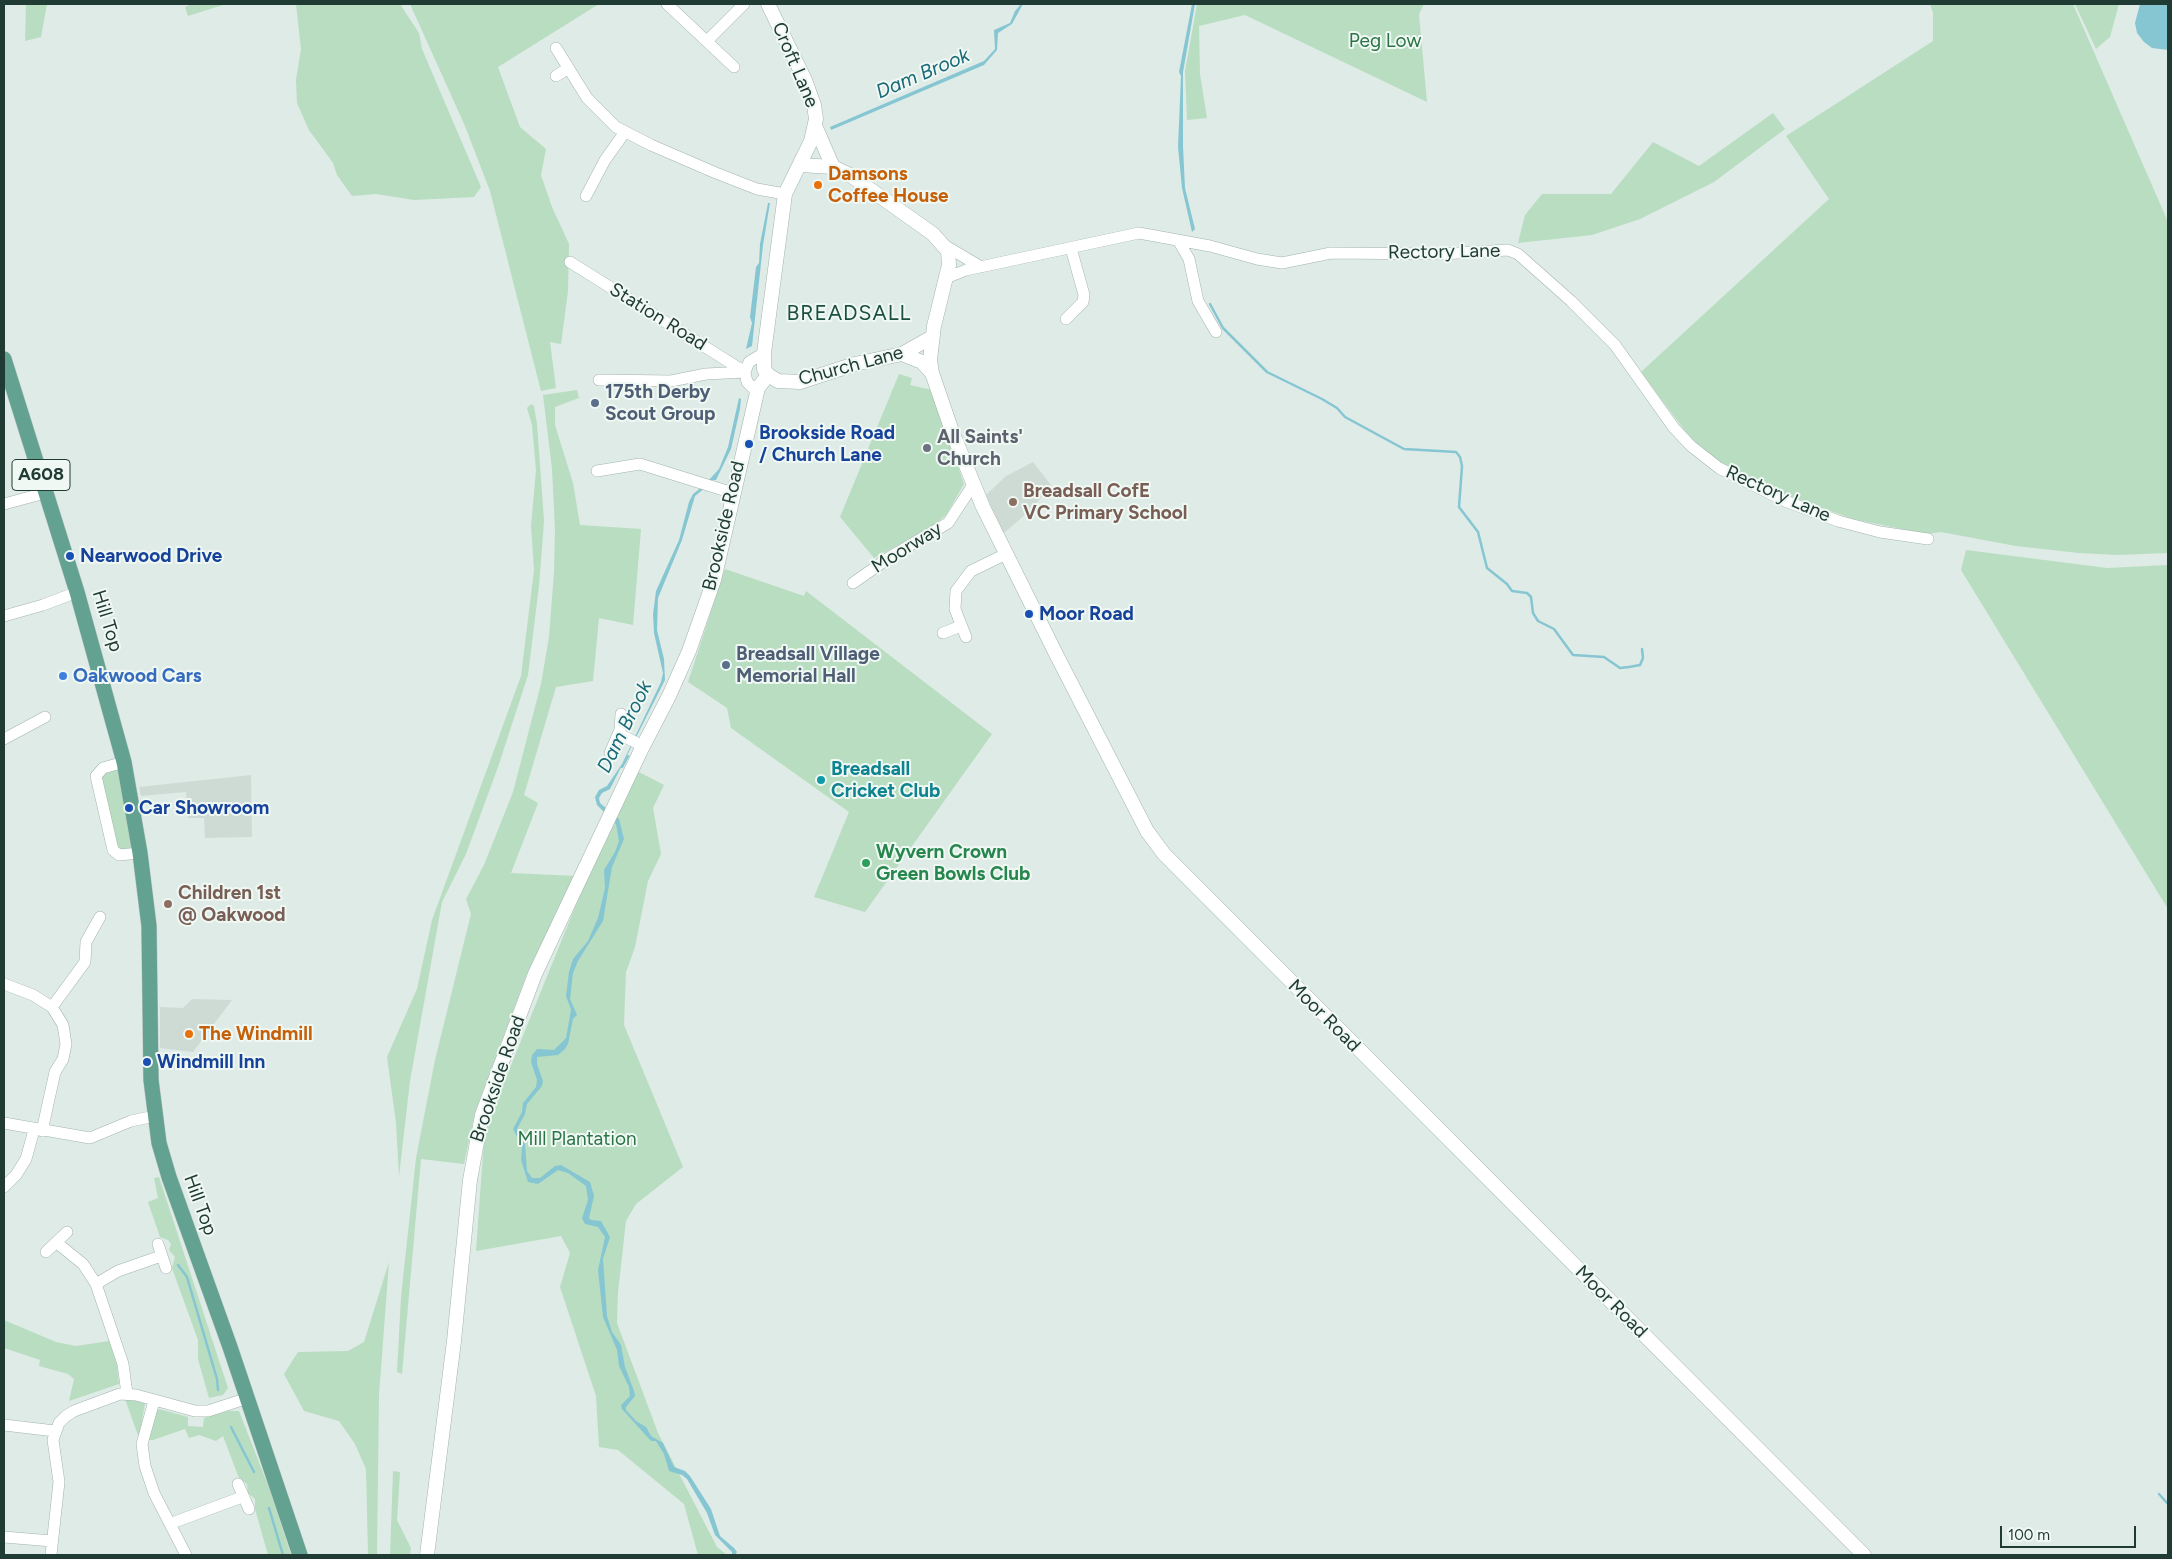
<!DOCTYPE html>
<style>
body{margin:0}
#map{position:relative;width:2172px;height:1559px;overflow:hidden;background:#dfebe6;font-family:Figtree,sans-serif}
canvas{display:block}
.frame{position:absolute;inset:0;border:5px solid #203b34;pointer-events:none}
.scale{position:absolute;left:2000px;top:1526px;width:136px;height:22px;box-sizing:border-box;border:2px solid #203b34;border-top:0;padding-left:6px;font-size:15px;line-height:18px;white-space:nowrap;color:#203b34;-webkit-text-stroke:4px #f0f8f4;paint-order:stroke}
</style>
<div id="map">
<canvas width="2172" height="1559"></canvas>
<div class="frame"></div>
<div class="scale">100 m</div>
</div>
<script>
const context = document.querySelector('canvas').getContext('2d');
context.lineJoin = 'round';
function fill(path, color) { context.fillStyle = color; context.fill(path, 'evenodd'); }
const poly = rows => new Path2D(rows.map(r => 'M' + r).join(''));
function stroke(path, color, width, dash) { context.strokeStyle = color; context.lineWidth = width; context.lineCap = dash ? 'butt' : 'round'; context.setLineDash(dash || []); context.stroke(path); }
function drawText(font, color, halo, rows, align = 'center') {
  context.font = font + ' Figtree,sans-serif'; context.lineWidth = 4; context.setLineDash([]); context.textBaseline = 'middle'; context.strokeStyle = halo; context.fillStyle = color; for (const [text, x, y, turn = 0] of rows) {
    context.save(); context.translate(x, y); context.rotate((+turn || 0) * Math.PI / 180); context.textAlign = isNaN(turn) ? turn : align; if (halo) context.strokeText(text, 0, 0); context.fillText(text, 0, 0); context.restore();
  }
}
fill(poly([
 [1033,462,1051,485,1033,508,1004,533,986,495,1006,476],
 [251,775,252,837,205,838,204,818,188,818,186,792,141,796,139,787],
 [192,999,232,1000,193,1052,160,1048,160,1007,183,1008]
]), '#cedbd5');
fill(poly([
 [26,4,47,4,41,37,25,41],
 [192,4,226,4,188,16,185,7],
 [296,4,400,4,419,33,422,49,481,187,474,197,414,200,376,194,352,196,337,175,333,163,309,130,297,103,296,80,301,49],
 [410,4,599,4,498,67,520,127,546,149,541,175,552,207,569,244,568,291,561,344,550,342,556,388,541,391,490,191,465,126],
 [1197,4,1424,4,1419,14,1427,102,1245,15,1199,26,1200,74,1207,118,1187,120,1185,71],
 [1930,4,2073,4,2168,222,2168,553,2117,555,2079,553,2016,546,1941,532,1926,534,1853,519,1772,490,1706,459,1641,372,1829,199,1786,136,1933,41,1933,13],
 [2075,4,2119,4,2110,37,2096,49],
 [1773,113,1785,129,1714,182,1640,219,1592,235,1518,243,1525,215,1542,194,1611,194,1653,142,1699,166],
 [899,374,912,378,910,385,932,390,964,484,946,515,930,528,874,558,840,517],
 [577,390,579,398,555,407,555,425,573,483,580,525,641,529,633,625,599,618,593,681,556,687,524,795,538,803,511,873,576,876,528,971,475,1112,464,1164,421,1159,402,1374,397,1372,401,1297,416,1158,435,1060,471,914,466,899,484,865,513,792,541,684,549,637,554,572,555,530,552,469,543,395],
 [531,404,534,406,537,424,544,521,539,586,528,675,498,767,466,854,442,902,410,1081,399,1176,396,1123,387,1057,417,989,432,920,521,676,534,570,531,526,536,470,532,425,527,408],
 [1966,550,2107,568,2168,565,2168,909,1961,570],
 [725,569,804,596,806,591,992,734,865,912,814,897,849,812,731,728,727,708,688,682],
 [120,770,132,849,118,851,101,777,108,771],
 [637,771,664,785,653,808,661,854,648,881,635,947,626,972,624,1025,683,1167,636,1204,626,1221,618,1292,617,1323,658,1433,717,1547,727,1555,698,1555,684,1504,618,1450,599,1447,596,1396,560,1287,570,1253,561,1236,476,1251,484,1140,499,1095,586,880],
 [159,1177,228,1388,223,1395,209,1398,198,1359,198,1340,172,1268,175,1257,169,1250,171,1244,168,1240,160,1237,148,1202,158,1198,154,1178],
 [389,1262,379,1395,377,1555,368,1555,366,1469,355,1444,339,1421,304,1411,284,1374,298,1352,348,1351,364,1342],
 [4,1320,56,1342,76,1346,109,1341,117,1366,119,1384,69,1401,74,1379,68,1374,39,1366,40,1360,4,1348],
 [125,1399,141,1400,145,1403,139,1438],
 [159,1409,188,1417,188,1426,203,1427,204,1418,228,1411,239,1411,271,1493,291,1555,268,1555,255,1509,255,1499,248,1493,247,1484,239,1478,223,1436,216,1441,199,1435,189,1438,185,1429,153,1440,147,1440,155,1412],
 [393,1471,400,1472,397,1520,411,1548,410,1555,390,1555]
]), '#b8ddc1');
fill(poly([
 [1021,4,1023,4,1012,24,998,33,997,50,984,65,831,130,830,127,984,61,995,49,994,30,1010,23,1015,11],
 [1192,4,1195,4,1183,72,1183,146,1185,188,1195,229,1192,232,1182,188,1178,147,1181,76,1179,72],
 [2140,4,2168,4,2168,50,2152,48,2144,42,2137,33,2135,23],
 [768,203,770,203,763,245,752,346,746,349,752,323,750,317,756,267,759,263,760,244],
 [739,398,741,399,740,409,731,449,716,480,709,480,719,469,728,447],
 [702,487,705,488,695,496,682,540,658,598,657,630,664,659,665,680,610,789,602,793,599,798,600,803,619,819,624,839,612,867,603,921,578,961,573,973,570,999,577,1015,573,1019,568,1044,565,1049,558,1055,537,1057,537,1064,543,1081,542,1086,527,1104,525,1114,517,1129,525,1144,527,1171,532,1178,540,1178,555,1166,561,1165,590,1182,594,1196,589,1218,591,1220,601,1221,610,1237,603,1259,607,1316,612,1332,621,1345,625,1367,634,1391,635,1396,626,1407,626,1410,636,1421,646,1427,651,1436,663,1443,674,1467,685,1471,690,1476,711,1509,720,1536,734,1548,737,1552,735,1555,732,1555,732,1552,715,1535,707,1513,687,1479,682,1475,669,1471,664,1454,656,1441,651,1441,622,1409,621,1405,630,1396,629,1387,619,1366,617,1350,603,1317,598,1270,605,1237,598,1227,585,1224,582,1218,588,1200,586,1186,568,1173,558,1170,538,1184,528,1182,521,1160,522,1147,513,1129,522,1112,523,1103,536,1087,537,1080,531,1062,532,1055,537,1049,554,1050,566,1038,571,1010,566,996,569,972,573,959,588,941,598,918,605,888,604,870,615,852,619,841,616,824,597,805,595,797,599,790,607,786,622,764,661,682,663,673,654,633,653,614,656,591,679,540,689,502,693,494]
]), '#86c6d2');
stroke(poly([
 [1210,304,1223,328,1267,372,1322,399,1337,408,1345,417,1404,449,1456,452,1460,457,1462,466,1459,507,1478,532,1487,568,1507,584,1512,591,1527,593,1531,597,1533,613,1538,621,1554,629,1573,655,1604,657,1620,668,1629,667,1640,665,1643,658,1642,649],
 [622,767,628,756],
 [178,1265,187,1277,217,1379,218,1390],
 [231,1427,254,1472],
 [2159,1494,2168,1504],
 [269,1508,283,1555]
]), '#86c6d2', 2.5);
const minor = poly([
 [667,4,734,67],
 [707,41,744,4],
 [556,48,587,98,616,127,651,145,716,173,757,189,785,194],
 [556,76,567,69],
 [586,196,605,160,625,132],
 [1178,240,1189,259,1198,301,1216,332],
 [944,245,981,267],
 [570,262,745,372],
 [946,278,966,270,1139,233,1210,246,1257,259,1282,263,1331,253,1442,254,1508,250,1518,254,1571,301,1615,345,1674,428,1691,446,1719,468,1785,501,1838,521,1880,532,1928,539],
 [1066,319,1083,302,1084,295,1071,248],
 [599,380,671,381,706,374,745,372],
 [757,392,747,382,745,372,749,362,764,353],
 [597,471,640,464,733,493],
 [4,504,45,493],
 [853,583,890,557,948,523,973,485],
 [4,616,43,605,77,592],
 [943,633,961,626],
 [966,637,955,609,956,591,971,571,1006,554],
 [619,734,643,746],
 [4,739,45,717],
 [610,753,620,730,621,714],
 [124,762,103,768,96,776,113,850,119,855,140,853],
 [4,984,33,995,52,1007,63,1025,66,1044,63,1059,55,1072,42,1131],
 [52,1007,85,962,86,942,100,917],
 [4,1123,90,1138,131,1121,155,1116],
 [4,1187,16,1175,26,1159,34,1130],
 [57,1243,83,1264,96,1284,123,1364,127,1394],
 [158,1244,166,1268],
 [46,1252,67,1232],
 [96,1284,118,1271,161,1256],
 [154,1401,142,1444,145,1466,154,1493,186,1555],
 [4,1425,55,1431],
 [238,1484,249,1509],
 [172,1523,242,1497],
 [4,1537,52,1541],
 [51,1555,59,1482,53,1440,59,1423,66,1416,74,1411,120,1394,136,1395,195,1411,208,1411,248,1398]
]);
const tertiary = poly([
 [768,4,805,80,814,105,816,119,811,141,785,194,764,353,764,369,768,375,778,381,800,382,855,364,902,354,932,337],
 [816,128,833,167,850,175,933,234,948,251,949,265,934,326,930,360,932,373,953,434,983,507,1056,654,1147,831,1164,854,1864,1555],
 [800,165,833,167],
 [902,354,922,362,932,373],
 [427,1555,454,1341,470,1180,482,1115,535,974,641,750,669,696,689,651,714,580,758,388,768,375]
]);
const primary = poly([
 [4,359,77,592,124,762,140,853,149,926,151,1080,159,1143,169,1177,230,1347,300,1555]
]);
stroke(minor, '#a2b3ad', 12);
stroke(tertiary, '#a2b3ad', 15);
stroke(primary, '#c1c8c6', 16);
stroke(minor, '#fff', 11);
stroke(tertiary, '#fff', 14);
stroke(primary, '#63a191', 15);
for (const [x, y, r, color] of [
 [818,185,5,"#e8710a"],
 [595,403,5,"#5c6f8a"],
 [749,444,5,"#1a4fb4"],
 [927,448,5,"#6b7280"],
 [1013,502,5,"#8d6e63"],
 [70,556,5,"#1a4fb4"],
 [1029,614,5,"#1a4fb4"],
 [726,665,5,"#5c6f8a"],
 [63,676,5,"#3f7fe0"],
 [821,780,5,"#0f9aa8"],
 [129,808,5,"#1a4fb4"],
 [866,863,5,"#2e9e5b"],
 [168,904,5,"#8d6e63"],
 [189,1034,5,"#e8710a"],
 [147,1062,5,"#1a4fb4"]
]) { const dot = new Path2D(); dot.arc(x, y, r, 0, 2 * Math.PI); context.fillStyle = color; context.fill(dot); stroke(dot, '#f0f8f4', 2); }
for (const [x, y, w] of [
 [41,475,58]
]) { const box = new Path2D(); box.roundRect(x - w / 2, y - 15.5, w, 31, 4); context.fillStyle = '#f0f8f4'; context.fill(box); stroke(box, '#203b34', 1); }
drawText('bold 18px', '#203b34', null, [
 ["A608",41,475]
]);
drawText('19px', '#2a7345', '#f0f8f4', [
 ["Peg Low",1385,41],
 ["Mill Plantation",577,1139]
]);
drawText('19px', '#203b34', '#f0f8f4', [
 ["Croft Lane",795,65,67],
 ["Rectory Lane",1444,252,-1],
 ["Station Road",658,317,32],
 ["Church Lane",851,366,-15],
 ["Rectory Lane",1778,494,24],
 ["Brookside Road",724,526,-77],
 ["Moorway",907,548,-32],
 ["Hill Top",107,621,73],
 ["Moor Road",1324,1016,45],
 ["Brookside Road",498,1079,-71],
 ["Hill Top",200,1205,70],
 ["Moor Road",1611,1302,45]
]);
drawText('bold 19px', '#c56008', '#f0f8f4', [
 ["Damsons",828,174],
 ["Coffee House",828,196],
 ["The Windmill",199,1034]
], 'left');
drawText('bold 19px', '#4e5e75', '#f0f8f4', [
 ["175th Derby",605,392],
 ["Scout Group",605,414],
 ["Breadsall Village",736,654],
 ["Memorial Hall",736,676]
], 'left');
drawText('bold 19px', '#164399', '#f0f8f4', [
 ["Brookside Road",759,433],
 ["/ Church Lane",759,455],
 ["Nearwood Drive",80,556],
 ["Moor Road",1039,614],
 ["Car Showroom",139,808],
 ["Windmill Inn",157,1062]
], 'left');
drawText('bold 19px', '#5b616d', '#f0f8f4', [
 ["All Saints'",937,437],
 ["Church",937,459]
], 'left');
drawText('bold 19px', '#785e54', '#f0f8f4', [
 ["Breadsall CofE",1023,491],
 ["VC Primary School",1023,513],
 ["Children 1st",178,893],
 ["@ Oakwood",178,915]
], 'left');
drawText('bold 19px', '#366cbe', '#f0f8f4', [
 ["Oakwood Cars",73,676]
], 'left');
drawText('bold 19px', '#0d838f', '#f0f8f4', [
 ["Breadsall",831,769],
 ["Cricket Club",831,791]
], 'left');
drawText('bold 19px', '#27864d', '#f0f8f4', [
 ["Wyvern Crown",876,852],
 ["Green Bowls Club",876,874]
], 'left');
drawText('italic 20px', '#196978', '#f0f8f4', [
 ["Dam Brook",923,74,-23],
 ["Dam Brook",625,727,-64]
]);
context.letterSpacing = '1px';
drawText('21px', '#1c4e41', '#f0f8f4', [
 ["BREADSALL",849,314]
]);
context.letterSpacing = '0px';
</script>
